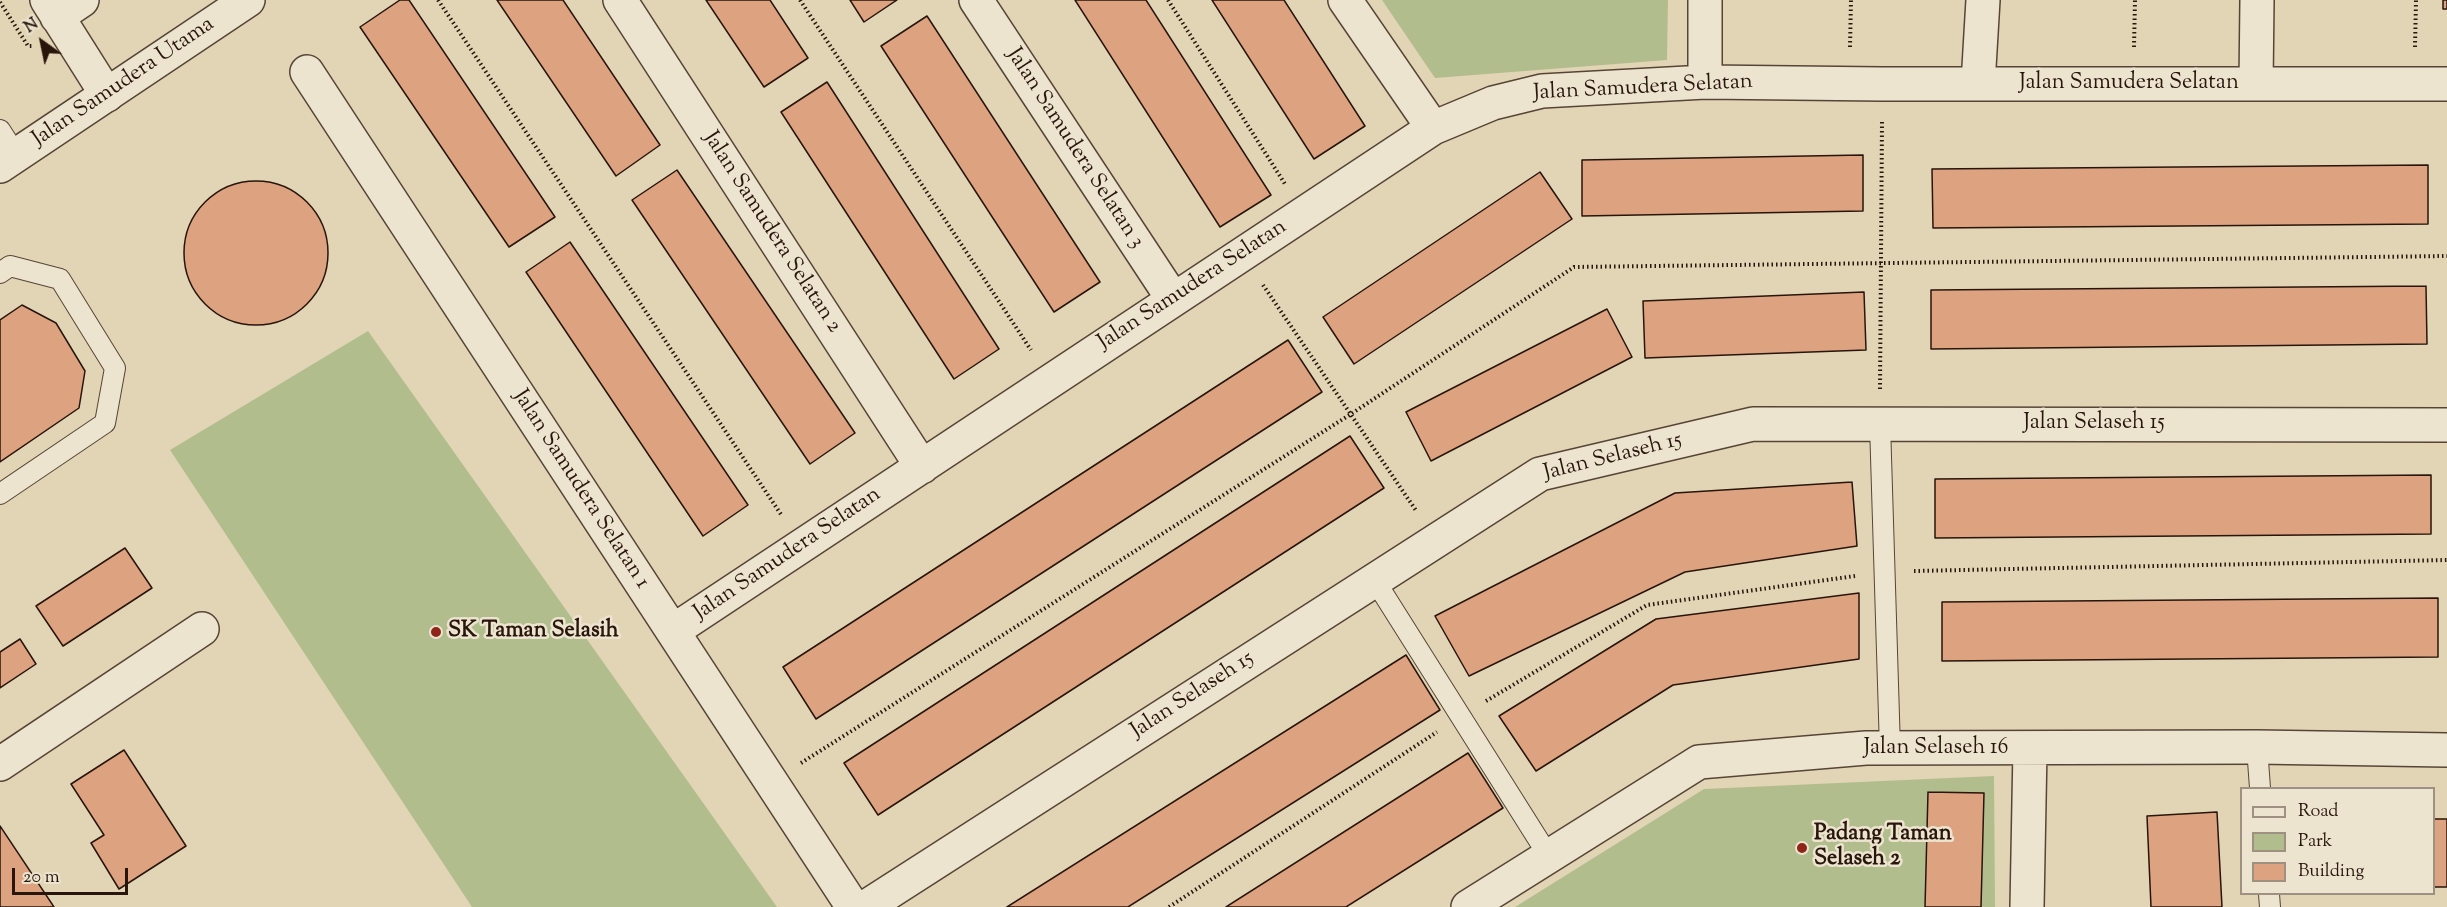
<!DOCTYPE html>
<style>
body{margin:0}
#map{position:relative;width:2447px;height:907px;overflow:hidden;background:#e2d5b5;font-family:"Sorts Mill Goudy",serif}
canvas{display:block}
.legend{position:absolute;left:2240px;top:787px;width:195px;height:108px;box-sizing:border-box;background:#ece4cf;border:2px solid #9e9181;margin:0;padding:8px 10px;list-style:none;font-size:18px;color:#28150b}
.legend li{display:flex;align-items:center;gap:12px;height:30px}
.legend b{width:30px;border:2px solid #9e9181}
.north{position:absolute;left:12px;top:12px;width:60px;height:60px;-webkit-text-stroke:4px #ece4cf;paint-order:stroke;rotate:327deg;font-size:16px;font-weight:700;line-height:24px;text-align:center;color:#28150b}
.north::after{content:'';display:block;margin:auto;width:21px;height:27px;background:#28150b;clip-path:polygon(50% 0,100% 100%,50% 72%,0 100%)}
.scale{position:absolute;left:12px;top:868px;width:116px;height:27px;box-sizing:border-box;border:3px solid #28150b;border-top:0;padding-left:8px;font-size:18px;line-height:21px;white-space:nowrap;color:#28150b;-webkit-text-stroke:4px #ece4cf;paint-order:stroke}
</style>
<div id="map">
<canvas width="2447" height="907"></canvas>
<ul class="legend">
<li><b style="height:8px;background:#ece4cf"></b>Road</li>
<li><b style="height:16px;background:#b2bd8e"></b>Park</li>
<li><b style="height:16px;background:#dda27f"></b>Building</li>
</ul>
<div class="north">N</div>
<div class="scale">20 m</div>
</div>
<script>
const context = document.querySelector('canvas').getContext('2d');
context.lineJoin = 'round';
function fill(path, color) { context.fillStyle = color; context.fill(path, 'evenodd'); }
const poly = rows => new Path2D(rows.map(r => 'M' + r).join(''));
function stroke(path, color, width, dash) { context.strokeStyle = color; context.lineWidth = width; context.lineCap = dash ? 'butt' : 'round'; context.setLineDash(dash || []); context.stroke(path); }
function drawText(font, color, halo, rows, align = 'center') {
  context.font = font + ' "Sorts Mill Goudy",serif'; context.lineWidth = 5; context.setLineDash([]); context.textBaseline = 'middle'; context.strokeStyle = halo; context.fillStyle = color; for (const [text, x, y, turn = 0] of rows) {
    context.save(); context.translate(x, y); context.rotate((+turn || 0) * Math.PI / 180); context.textAlign = isNaN(turn) ? turn : align; if (halo) context.strokeText(text, 0, 0); context.fillText(text, 0, 0); context.restore();
  }
}
fill(poly([
 [1382,0,1668,0,1667,60,1435,78],
 [368,331,777,907,472,907,170,450],
 [1994,776,1995,907,1515,907,1704,789]
]), '#b2bd8e');
const building = poly([
 [400,0,409,0,555,217,509,247,360,27,400,0],
 [497,0,563,0,660,145,616,176,497,0],
 [706,0,770,0,808,58,764,87,706,0],
 [850,0,897,0,864,22,850,0],
 [1075,0,1146,0,1271,195,1220,227,1075,0],
 [1212,0,1284,0,1365,126,1314,159,1212,0],
 [2443,0,2447,0,2447,9,2443,9,2443,0],
 [927,16,1100,282,1054,312,881,46,927,16],
 [827,82,999,349,954,379,781,112,827,82],
 [1863,155,1863,211,1582,216,1582,160,1863,155],
 [2428,165,2428,224,1933,228,1932,169,2428,165],
 [677,170,855,433,810,464,632,200,677,170],
 [1540,172,1572,219,1354,364,1323,317,1540,172],
 '184 253a72 72 0 1 1 144 0a72 72 0 1 1-144 0Z',
 [570,242,748,505,703,536,526,272,570,242],
 [2426,286,2427,344,1931,349,1931,290,2426,286],
 [1864,292,1866,350,1645,358,1643,301,1864,292],
 [22,305,56,323,85,371,79,408,0,462,0,320,22,305],
 [1607,309,1632,357,1431,461,1406,412,1607,309],
 [1288,340,1322,392,816,719,783,667,1288,340],
 [1350,436,1384,488,878,815,844,763,1350,436],
 [2431,475,2431,534,1935,538,1935,479,2431,475],
 [1852,482,1857,546,1685,572,1469,676,1435,616,1675,493,1852,482],
 [125,548,152,588,63,646,36,606,125,548],
 [1859,593,1859,659,1673,685,1536,771,1499,716,1656,619,1859,593],
 [2438,598,2438,657,1942,661,1942,602,2438,598],
 [20,639,36,664,0,688,0,652,20,639],
 [1406,655,1440,710,1128,907,1007,907,1406,655],
 [124,750,186,846,119,889,91,843,104,835,71,784,124,750],
 [1468,753,1503,808,1346,907,1226,907,1468,753],
 [1928,792,1984,793,1981,907,1925,907,1928,792],
 [2217,812,2222,907,2151,907,2147,816,2217,812],
 [2434,819,2447,819,2447,887,2434,887,2434,819],
 [0,826,54,907,0,907,0,826]
]);
fill(building, '#dda27f');
stroke(building, '#28150b', 1.5);
const service = poly([
 [0,130,16,155],
 [0,273,10,266,60,279,115,368,105,423,0,494],
 [1880,424,1890,749],
 [1374,579,1548,855],
 [2257,747,2260,788],
 [2269,894,2270,907]
]);
const minor = poly([
 [47,0,107,95],
 [620,0,922,467],
 [976,0,1173,299],
 [1345,0,1433,128],
 [57,17,82,0],
 [307,72,853,907],
 [1705,82,1705,0],
 [1978,84,1983,0],
 [2256,84,2257,0],
 [673,631,1433,128,1493,103,1542,91,1705,82,1882,84,2447,84],
 [0,764,202,629],
 [866,907,1540,474,1753,424,2447,425],
 [1468,907,1699,762,1866,748,2257,747,2447,750],
 [2027,907,2030,749]
]);
const tertiary = poly([
 [0,166,248,0]
]);
stroke(service, '#564536', 22);
stroke(minor, '#564536', 36);
stroke(tertiary, '#564536', 36);
stroke(poly([
 [438,0,782,516],
 [800,0,1031,350],
 [1168,0,1285,184],
 [0,2,28,46,33,46],
 [1850,47,1851,0],
 [2134,47,2135,0],
 [2415,47,2416,0],
 [1263,285,1417,512],
 [1880,389,1882,121],
 [1914,571,2447,560],
 [1486,701,1647,605,1855,576],
 [801,763,1351,414,1574,267,2447,256],
 [1169,907,1437,732]
]), '#28150b', 4, [1.5, 3]);
stroke(service, '#ece4cf', 20);
stroke(minor, '#ece4cf', 33);
stroke(tertiary, '#ece4cf', 33);
for (const [x, y, r, color] of [
 [436,632,6,"#8f2418"],
 [1802,848,6,"#8f2418"]
]) { const dot = new Path2D(); dot.arc(x, y, r, 0, 2 * Math.PI); context.fillStyle = color; context.fill(dot); stroke(dot, '#ece4cf', 2); }
drawText('22px', '#28150b', '#ece4cf', [
 ["Jalan Samudera Utama",124,83,-34],
 ["Jalan Samudera Selatan",2129,84],
 ["Jalan Samudera Selatan",1643,89,-3],
 ["Jalan Samudera Selatan 3",1074,149,57],
 ["Jalan Samudera Selatan 2",771,233,57],
 ["Jalan Samudera Selatan",1193,286,-33],
 ["Jalan Selaseh 15",2094,424],
 ["Jalan Selaseh 15",1613,458,-14],
 ["Jalan Samudera Selatan 1",580,490,57],
 ["Jalan Samudera Selatan",788,555,-34],
 ["Jalan Selaseh 15",1193,696,-33],
 ["Jalan Selaseh 16",1936,749]
]);
drawText('bold 22px', '#28150b', '#ece4cf', [
 ["SK Taman Selasih",448,632],
 ["Padang Taman",1814,835],
 ["Selaseh 2",1814,860]
], 'left');
</script>
